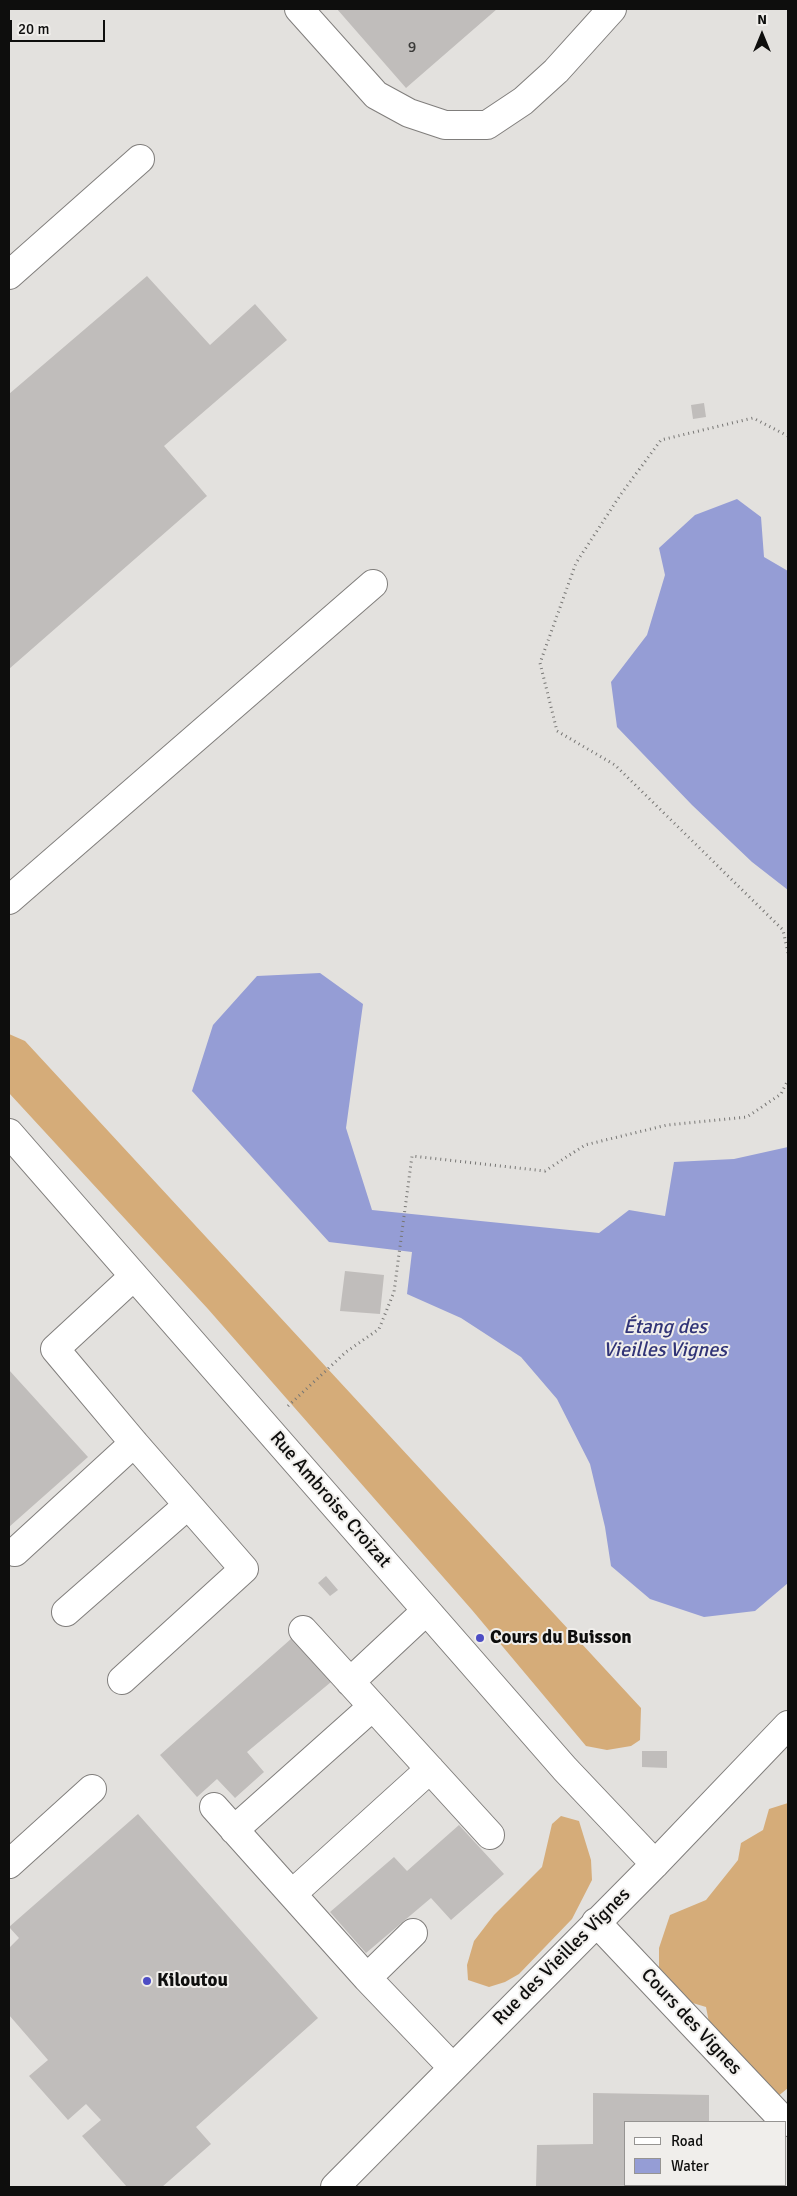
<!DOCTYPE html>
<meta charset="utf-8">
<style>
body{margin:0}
#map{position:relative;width:797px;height:2196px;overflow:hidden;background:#e3e1de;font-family:Signika,sans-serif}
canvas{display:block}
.frame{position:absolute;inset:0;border:10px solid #0e0e0d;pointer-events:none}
.legend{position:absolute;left:624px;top:2121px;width:162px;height:65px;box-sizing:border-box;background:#f0eeeb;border:1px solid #969492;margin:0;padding:6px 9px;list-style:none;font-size:15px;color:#0e0e0d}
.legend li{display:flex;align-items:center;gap:10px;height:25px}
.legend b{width:25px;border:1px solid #969492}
.north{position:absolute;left:737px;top:10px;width:50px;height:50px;-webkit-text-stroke:4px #f0eeeb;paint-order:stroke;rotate:0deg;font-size:14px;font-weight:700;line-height:20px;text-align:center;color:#0e0e0d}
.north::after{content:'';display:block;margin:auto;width:18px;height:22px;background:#0e0e0d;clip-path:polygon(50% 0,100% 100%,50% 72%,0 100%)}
.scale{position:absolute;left:10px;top:20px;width:95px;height:22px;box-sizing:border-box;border:2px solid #0e0e0d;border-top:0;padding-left:6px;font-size:15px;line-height:18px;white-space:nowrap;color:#0e0e0d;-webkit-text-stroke:4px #f0eeeb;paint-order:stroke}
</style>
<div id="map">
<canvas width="797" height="2196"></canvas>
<div class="frame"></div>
<ul class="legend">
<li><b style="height:6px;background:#fff"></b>Road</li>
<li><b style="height:14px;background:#959dd5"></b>Water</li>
</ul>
<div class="north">N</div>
<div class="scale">20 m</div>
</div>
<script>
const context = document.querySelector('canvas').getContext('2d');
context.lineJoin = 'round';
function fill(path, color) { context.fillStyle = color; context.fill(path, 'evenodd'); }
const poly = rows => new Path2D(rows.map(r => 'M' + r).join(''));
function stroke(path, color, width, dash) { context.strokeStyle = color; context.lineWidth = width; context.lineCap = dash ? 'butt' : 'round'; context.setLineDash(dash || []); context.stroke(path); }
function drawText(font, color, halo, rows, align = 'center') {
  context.font = font + ' Signika,sans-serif'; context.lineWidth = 4; context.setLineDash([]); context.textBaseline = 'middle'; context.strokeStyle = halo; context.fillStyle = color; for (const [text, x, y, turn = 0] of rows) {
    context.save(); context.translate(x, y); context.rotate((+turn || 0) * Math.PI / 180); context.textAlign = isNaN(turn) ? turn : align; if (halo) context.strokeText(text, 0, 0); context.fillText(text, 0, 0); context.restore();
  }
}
fill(poly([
 [9,1034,25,1041,641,1708,640,1740,631,1746,607,1750,586,1746,472,1610,208,1309,9,1093],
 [788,1803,788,2088,777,2097,712,2038,706,2007,676,1998,659,1984,659,1948,670,1915,706,1900,738,1860,741,1843,763,1830,769,1809],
 [561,1816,579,1821,591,1860,592,1880,572,1919,519,1974,505,1982,489,1987,468,1980,467,1965,474,1941,494,1915,542,1867,552,1824]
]), '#d5ac79');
fill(poly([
 [737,499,761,517,764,557,788,571,788,890,752,862,692,805,617,727,611,682,647,635,665,575,659,548,695,515],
 [320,973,363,1004,346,1128,372,1210,599,1233,629,1210,665,1216,674,1162,734,1159,788,1147,788,1583,755,1611,704,1617,650,1599,611,1566,605,1527,590,1464,557,1399,521,1357,461,1318,407,1294,412,1252,329,1242,192,1091,213,1025,257,976]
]), '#959dd5');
fill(poly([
 [337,9,497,9,406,88],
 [147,276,210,345,255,304,287,340,164,446,207,496,9,669,9,394],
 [704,403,706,417,693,419,691,405],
 [345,1271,384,1275,380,1314,340,1311],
 [9,1370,88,1457,9,1527],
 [326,1576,338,1590,330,1596,318,1583],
 [292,1638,331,1682,247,1752,264,1772,235,1798,217,1779,197,1797,160,1755],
 [642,1751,667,1751,667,1768,642,1767],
 [138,1814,318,2018,196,2127,211,2144,162,2187,127,2187,82,2136,101,2120,86,2104,68,2120,29,2076,48,2060,9,2015,9,1948,19,1938,9,1927],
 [459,1825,504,1874,451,1920,431,1898,366,1953,330,1912,394,1857,407,1871],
 [593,2093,709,2095,709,2122,626,2122,626,2185,709,2185,709,2187,536,2187,537,2145,593,2144]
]), '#c0bdbb');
const minor = poly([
 [299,9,376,95,409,113,445,125,487,125,523,101,556,71,612,9],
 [9,275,140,159],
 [9,900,373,584],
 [9,1133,565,1769,655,1864],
 [15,1552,134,1443],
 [66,1612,188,1505],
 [303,1630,490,1835],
 [122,1680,244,1569,134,1443,55,1349,134,1276],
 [350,1682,426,1611],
 [214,1807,367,1978,453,2068],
 [234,1830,372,1707],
 [9,1864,92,1789],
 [292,1894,430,1769],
 [596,1922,785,2122],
 [367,1978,413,1933],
 [335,2187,655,1864,788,1725]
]);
stroke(minor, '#807e7c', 30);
stroke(poly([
 [788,436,753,418,661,440,621,494,576,563,540,663,557,731,615,765,783,930,788,953],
 [288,1406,346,1352,379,1329,394,1292,412,1156,545,1171,585,1145,667,1125,747,1117,781,1094,788,1080]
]), '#777674', 3, [1, 4]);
stroke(minor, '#fff', 28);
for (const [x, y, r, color] of [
 [480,1638,5,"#4d4dc4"],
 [147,1981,5,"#4d4dc4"]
]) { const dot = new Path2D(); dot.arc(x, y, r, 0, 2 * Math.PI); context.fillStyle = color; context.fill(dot); stroke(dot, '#f0eeeb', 2); }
drawText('16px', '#3a3a38', null, [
 ["9",412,48]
]);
drawText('19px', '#0e0e0d', '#f0eeeb', [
 ["Rue Ambroise Croizat",330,1500,49],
 ["Rue des Vieilles Vignes",562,1957,-45],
 ["Cours des Vignes",691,2022,47]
]);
drawText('bold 19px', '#0e0e0d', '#f0eeeb', [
 ["Cours du Buisson",490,1638],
 ["Kiloutou",157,1981]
], 'left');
drawText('italic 20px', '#313477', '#f0eeeb', [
 ["Étang des",665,1328],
 ["Vieilles Vignes",665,1351]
]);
</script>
